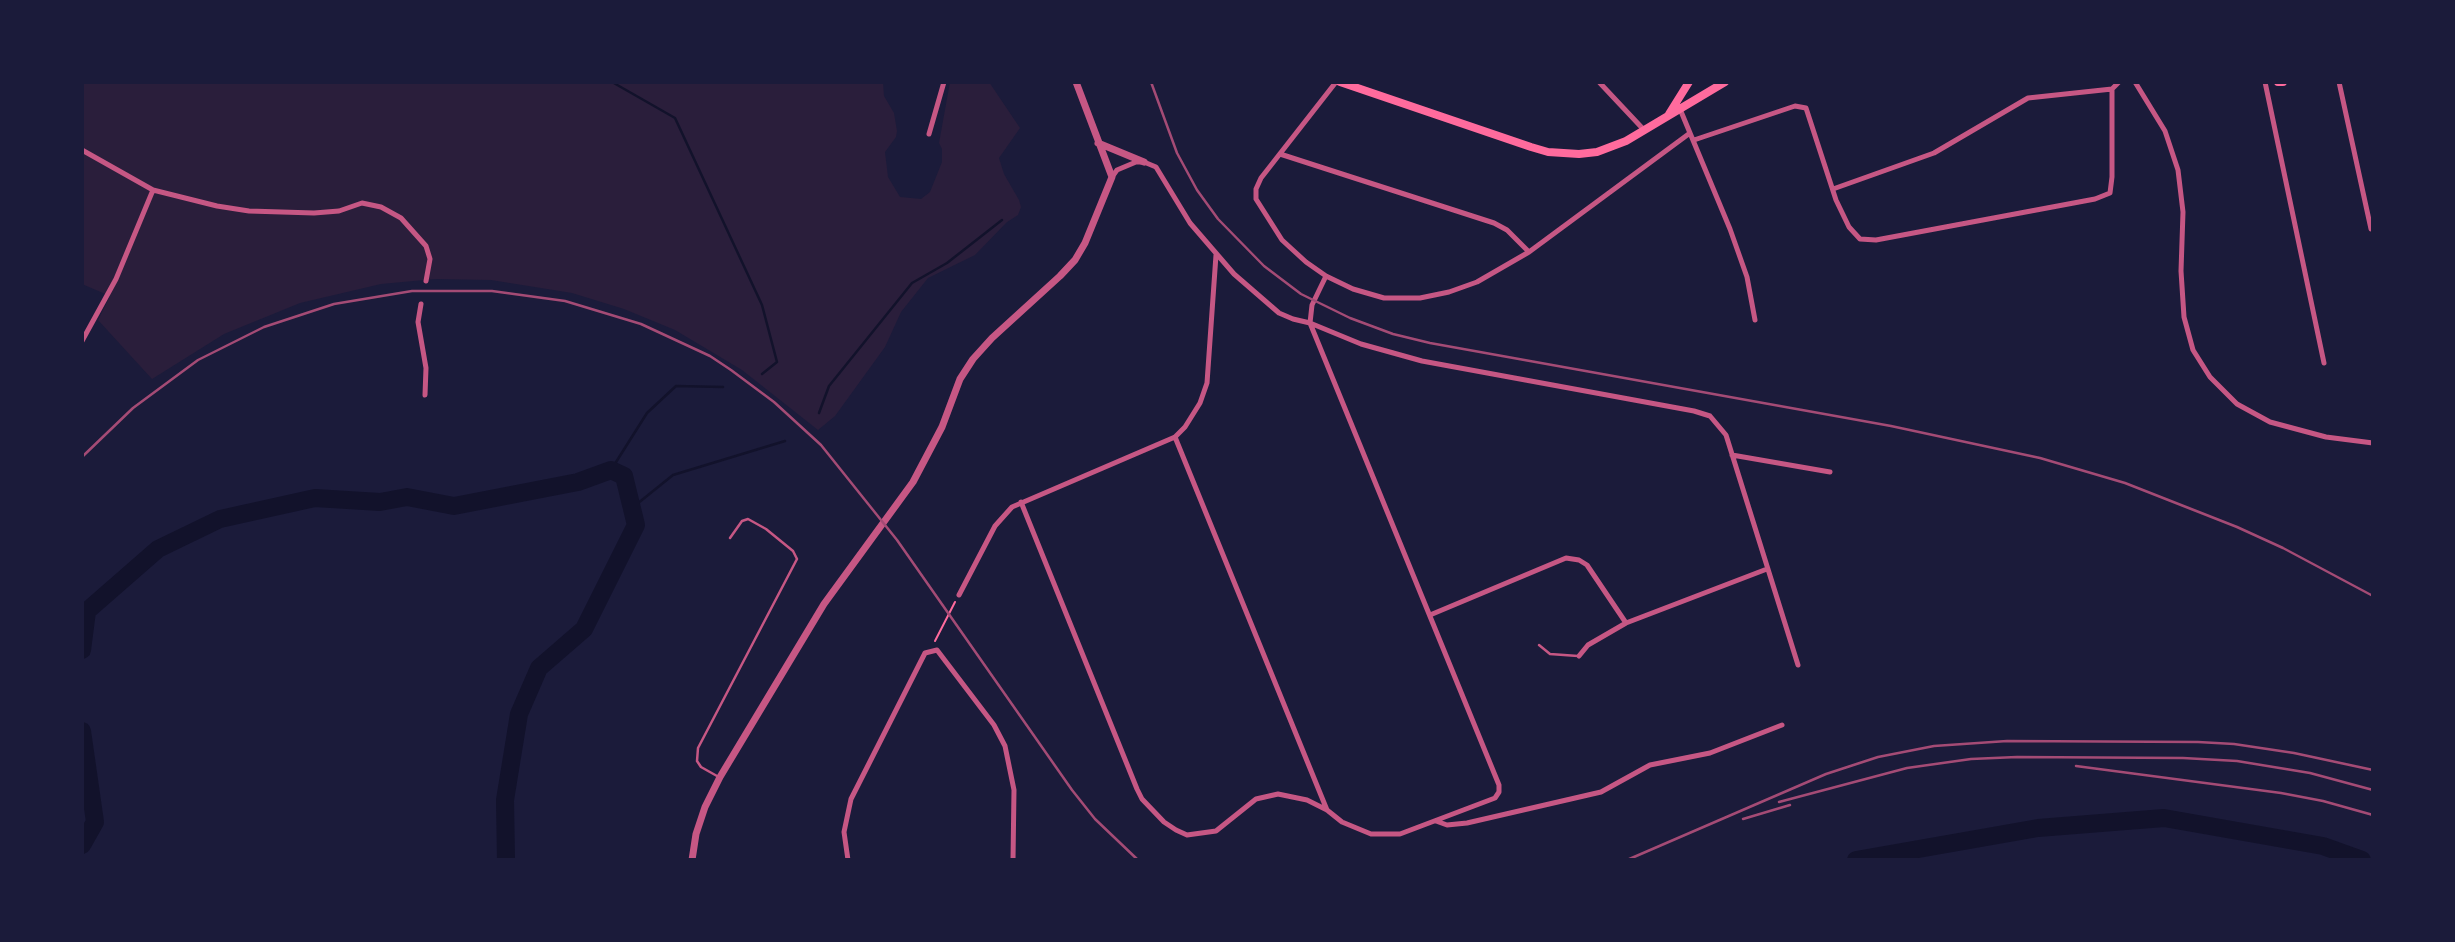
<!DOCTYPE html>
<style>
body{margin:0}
#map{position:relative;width:2455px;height:942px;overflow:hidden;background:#1b1b3a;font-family:"Work Sans",sans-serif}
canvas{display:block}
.frame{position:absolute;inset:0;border:84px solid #1b1b3a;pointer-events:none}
</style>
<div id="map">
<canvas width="2455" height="942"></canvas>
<div class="frame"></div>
</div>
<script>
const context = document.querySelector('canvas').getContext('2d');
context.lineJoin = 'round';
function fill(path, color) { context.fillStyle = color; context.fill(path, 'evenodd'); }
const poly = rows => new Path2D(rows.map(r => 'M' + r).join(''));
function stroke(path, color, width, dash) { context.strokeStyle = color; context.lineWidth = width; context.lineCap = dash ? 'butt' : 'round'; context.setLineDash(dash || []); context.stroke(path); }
fill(poly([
 [82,82,883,82,884,96,894,113,897,131,896,137,885,152,888,177,900,197,921,199,930,192,942,162,942,149,939,143,950,82,989,82,1020,128,999,158,1004,174,1019,200,1021,207,1018,215,1007,222,975,255,928,278,901,312,885,347,835,416,818,430,742,370,675,330,624,309,572,293,491,280,435,279,381,284,300,303,224,334,152,379,98,320,110,296,82,284]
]), '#2a1e3b');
stroke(poly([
 [612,82,675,118,762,305,777,362,762,374],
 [819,413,829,386,912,283,947,263,1002,220],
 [611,470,647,413,676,386,723,387],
 [632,508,673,475,785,441]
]), '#12122b', 2.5);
stroke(poly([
 [82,650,87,611,158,549,220,519,315,498,380,502,407,497,454,506,578,482,611,470,624,476,636,525,584,629,539,668,519,714,505,800,506,860],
 [82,731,95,822,82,845],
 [1856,860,2038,828,2164,818,2323,846,2362,860]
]), '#12122b', 18);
stroke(poly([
 [935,641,955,602]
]), '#ff6b9d', 2);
stroke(poly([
 [1539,645,1550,654,1578,656],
 [717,776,701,767,697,761,698,748,797,559,793,551,766,529,748,519,742,521,730,538]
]), '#c65784', 2.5);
stroke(poly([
 [1336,82,1261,178,1256,189,1256,199,1282,240,1306,262,1326,276,1353,289,1384,298,1420,298,1449,292,1477,282,1529,252,1690,133],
 [1599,82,1645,131],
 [2135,82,2165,131,2178,170,2183,212,2181,271,2184,317,2193,350,2210,377,2237,404,2270,422,2326,437,2373,443],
 [2265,82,2324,363],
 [2339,82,2371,229],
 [1680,109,1730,229,1747,277,1755,320],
 [929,134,944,82],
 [1694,140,1795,106,1806,108,1836,200,1849,227,1860,239,1876,240,2095,199,2110,193,2112,177,2112,89],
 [82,150,153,190,217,206,249,211,314,213,339,211,362,203,381,207,401,218,426,246,430,259,426,281],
 [1280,154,1494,223,1507,230,1529,252],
 [1112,177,1117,170,1136,162,1144,162,1156,167,1190,223,1234,274,1279,313,1293,319,1310,323,1361,344,1422,361,1694,411,1710,416,1726,435,1798,665],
 [1833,189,1934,153,2028,98,2112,89,2119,82],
 [421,304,418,322,426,368,425,395],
 [82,341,116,279,153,190],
 [1175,437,1327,810],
 [1732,455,1830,472],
 [1021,502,1137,789,1142,799,1164,822,1176,830,1187,835,1216,831,1256,799,1278,794,1307,800,1327,810,1342,822,1371,834,1400,834,1495,798,1499,792,1499,785,1310,323,1312,305,1326,276],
 [959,595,995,526,1012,507,1175,437,1185,427,1200,403,1207,383,1216,255],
 [1430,615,1566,558,1579,560,1587,565,1626,623],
 [1579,656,1588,645,1626,623,1767,569],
 [1436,821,1447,825,1467,823,1601,792,1650,765,1710,753,1782,725],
 [848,860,844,832,851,799,925,653,937,650,994,725,1005,746,1014,790,1013,860]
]), '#c65784', 5);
stroke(poly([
 [1098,143,1144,162],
 [692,860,696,834,705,807,720,777,824,604,913,482,942,427,960,379,973,359,992,338,1060,276,1075,260,1085,243,1112,177,1076,82]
]), '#c65784', 7);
stroke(poly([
 [1340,82,1531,147,1548,152,1579,154,1597,152,1626,141,1725,82],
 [2278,82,2283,82],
 [1669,114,1689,82]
]), '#ff6b9d', 8);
stroke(poly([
 [1151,82,1177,153,1197,190,1218,219,1264,266,1301,294,1350,318,1393,334,1430,343,1891,426,2040,458,2125,483,2237,527,2283,548,2373,596],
 [82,457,133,408,198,360,264,327,334,304,412,291,492,291,565,301,641,324,710,356,731,370,774,402,821,445,897,540,1072,790,1095,819,1138,860],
 [2076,766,2281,793,2323,801,2373,815],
 [1779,802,1907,768,1971,759,2017,757,2183,758,2237,761,2310,773,2373,790],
 [1743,819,1790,805],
 [1627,860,1826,774,1878,757,1934,746,2007,741,2198,742,2234,744,2294,753,2373,770]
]), '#a44b75', 2.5);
</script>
